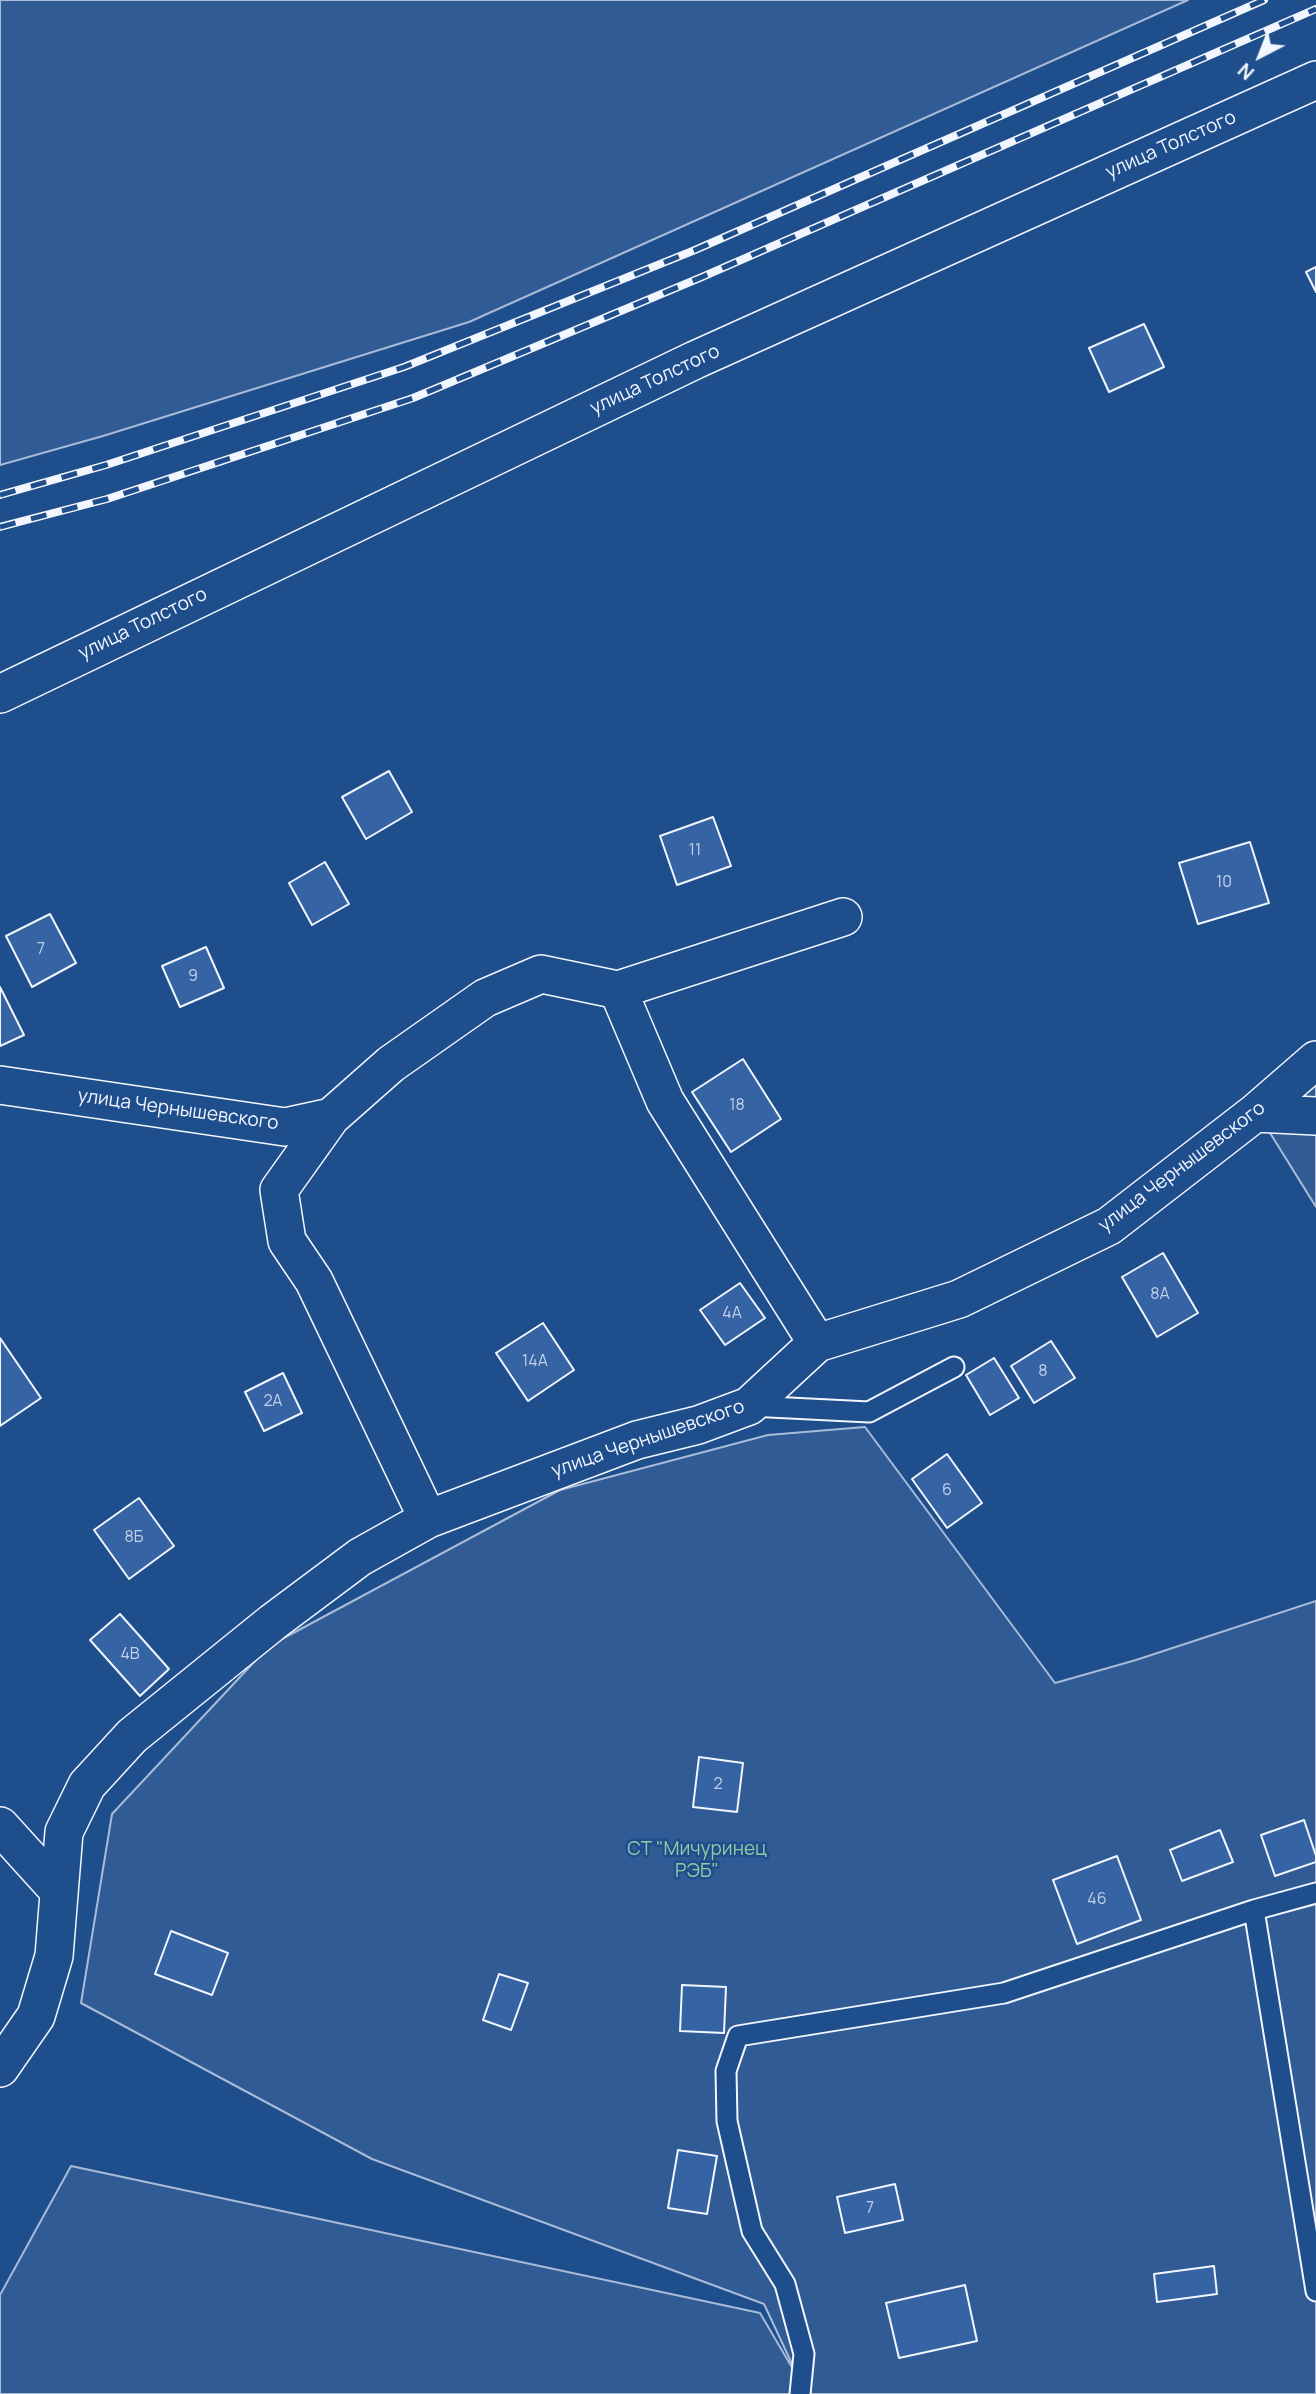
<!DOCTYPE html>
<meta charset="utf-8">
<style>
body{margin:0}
#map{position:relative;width:1316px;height:2394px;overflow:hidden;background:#1f4e8c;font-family:Manrope,sans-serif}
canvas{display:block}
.north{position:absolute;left:1225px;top:21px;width:70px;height:70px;-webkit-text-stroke:5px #1f4e8c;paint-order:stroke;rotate:222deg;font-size:19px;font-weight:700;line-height:28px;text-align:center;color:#f2f6ff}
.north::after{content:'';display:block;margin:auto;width:24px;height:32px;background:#f2f6ff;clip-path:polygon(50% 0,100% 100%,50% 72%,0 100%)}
</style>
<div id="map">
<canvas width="1316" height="2394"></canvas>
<div class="north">N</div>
</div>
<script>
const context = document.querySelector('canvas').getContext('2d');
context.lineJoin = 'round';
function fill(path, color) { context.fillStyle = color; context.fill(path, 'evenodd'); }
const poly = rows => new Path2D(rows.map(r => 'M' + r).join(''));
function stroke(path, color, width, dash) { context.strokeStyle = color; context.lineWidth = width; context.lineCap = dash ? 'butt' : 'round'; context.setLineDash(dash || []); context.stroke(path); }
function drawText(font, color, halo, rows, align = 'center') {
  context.font = font + ' Manrope,sans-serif'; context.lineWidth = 5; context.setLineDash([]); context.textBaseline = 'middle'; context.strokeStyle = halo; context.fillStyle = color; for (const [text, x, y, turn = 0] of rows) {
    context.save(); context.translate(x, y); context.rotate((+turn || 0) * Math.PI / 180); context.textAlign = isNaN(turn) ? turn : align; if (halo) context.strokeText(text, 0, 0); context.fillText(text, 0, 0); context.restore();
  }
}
const green = poly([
 [0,0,1188,0,469,322,103,436,0,465,0,0],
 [1316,1077,1316,1207,1262,1120,1316,1077],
 [865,1427,1055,1683,1136,1660,1316,1601,1316,2394,0,2394,0,2295,71,2166,760,2313,800,2381,764,2304,372,2159,81,2003,112,1814,269,1646,560,1490,768,1435,865,1427]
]);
fill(green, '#305b95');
stroke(green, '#a8bbd7', 2);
const building = poly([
 [1316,267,1316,292,1306,272,1316,267],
 [1144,324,1164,367,1109,392,1089,348,1144,324],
 [389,771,412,812,366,839,342,797,389,771],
 [713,817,731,866,677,885,660,836,713,817],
 [1250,842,1269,903,1198,924,1179,863,1250,842],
 [325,862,349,904,312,925,289,883,325,862],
 [50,914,76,963,32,987,6,936,50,914],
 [206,947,224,988,180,1007,162,966,206,947],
 [0,987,24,1035,0,1046,0,987],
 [743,1059,781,1119,731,1152,692,1092,743,1059],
 [1163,1253,1198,1313,1157,1337,1122,1277,1163,1253],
 [740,1283,765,1318,725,1345,700,1310,740,1283],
 [543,1323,574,1370,528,1401,496,1353,543,1323],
 [0,1338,41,1398,0,1426,0,1338],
 [1051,1341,1075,1378,1034,1403,1011,1366,1051,1341],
 [994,1358,1019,1398,990,1415,966,1375,994,1358],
 [283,1373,302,1413,264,1431,245,1392,283,1373],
 [947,1454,982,1503,947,1528,912,1479,947,1454],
 [139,1498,174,1546,129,1579,94,1530,139,1498],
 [120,1614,169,1669,140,1696,90,1640,120,1614],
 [699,1757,743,1763,737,1812,693,1807,699,1757],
 [1304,1820,1316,1856,1316,1862,1275,1876,1261,1835,1304,1820],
 [1220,1830,1233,1862,1182,1881,1170,1850,1220,1830],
 [1117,1856,1141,1920,1077,1944,1053,1880,1117,1856],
 [171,1931,228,1953,212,1995,155,1974,171,1931],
 [499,1974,528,1983,511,2030,483,2020,499,1974],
 [682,1985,726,1987,724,2033,680,2031,682,1985],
 [678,2150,717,2156,707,2214,668,2208,678,2150],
 [895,2184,903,2220,845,2233,837,2197,895,2184],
 [1214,2266,1217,2294,1157,2302,1154,2274,1214,2266],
 [965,2285,977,2341,899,2358,886,2303,965,2285]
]);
fill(building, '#3563a3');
stroke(building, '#f2f6ff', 2);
const lane = poly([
 [750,1406,869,1412,954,1367],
 [1254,1910,1316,2291],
 [800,2394,804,2354,785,2284,752,2231,727,2121,726,2071,738,2036,1004,1993,1254,1910,1316,1893]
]);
const street = poly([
 [0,694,695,360,1316,80],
 [618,990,665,1101,817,1343],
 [0,1085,285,1127,331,1117,391,1064,485,998,541,974,618,990,843,917],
 [1255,1113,1316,1116],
 [331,1117,279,1190,287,1241,314,1281,428,1519],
 [0,1826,59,1891],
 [0,2068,36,2016,54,1956,64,1832,87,1785,132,1736,273,1622,360,1557,428,1519,637,1440,698,1425,749,1406,817,1343,959,1299,1109,1226,1255,1113,1316,1060]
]);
stroke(lane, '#f2f6ff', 23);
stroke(street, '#f2f6ff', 40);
stroke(lane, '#1f4e8c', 19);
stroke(street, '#1f4e8c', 37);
const rail = poly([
 [0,495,106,465,404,367,695,250,1264,0],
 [0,527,107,499,413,398,702,277,1316,9]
]);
stroke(rail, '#f2f6ff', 8);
stroke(rail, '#1f4e8c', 5, [16]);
drawText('16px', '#c3d1e8', null, [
 ["11",695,851],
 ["10",1224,883],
 ["7",41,950],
 ["9",193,977],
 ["18",737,1106],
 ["8А",1160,1295],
 ["4А",732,1314],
 ["14А",535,1362],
 ["8",1043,1372],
 ["2А",273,1402],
 ["6",947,1491],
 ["8Б",134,1538],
 ["4В",130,1655],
 ["2",718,1785],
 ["46",1097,1900],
 ["7",870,2209]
]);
drawText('19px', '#f2f6ff', '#1f4e8c', [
 ["улица Толстого",1171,145,-24],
 ["улица Толстого",655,380,-25],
 ["улица Толстого",143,624,-26],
 ["улица Чернышевского",178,1110,8],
 ["улица Чернышевского",1182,1167,-37],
 ["улица Чернышевского",648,1439,-19]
]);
drawText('19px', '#97c8a6', '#1f4e8c', [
 ["СТ \"Мичуринец",697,1850],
 ["РЭБ\"",697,1872]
]);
</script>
